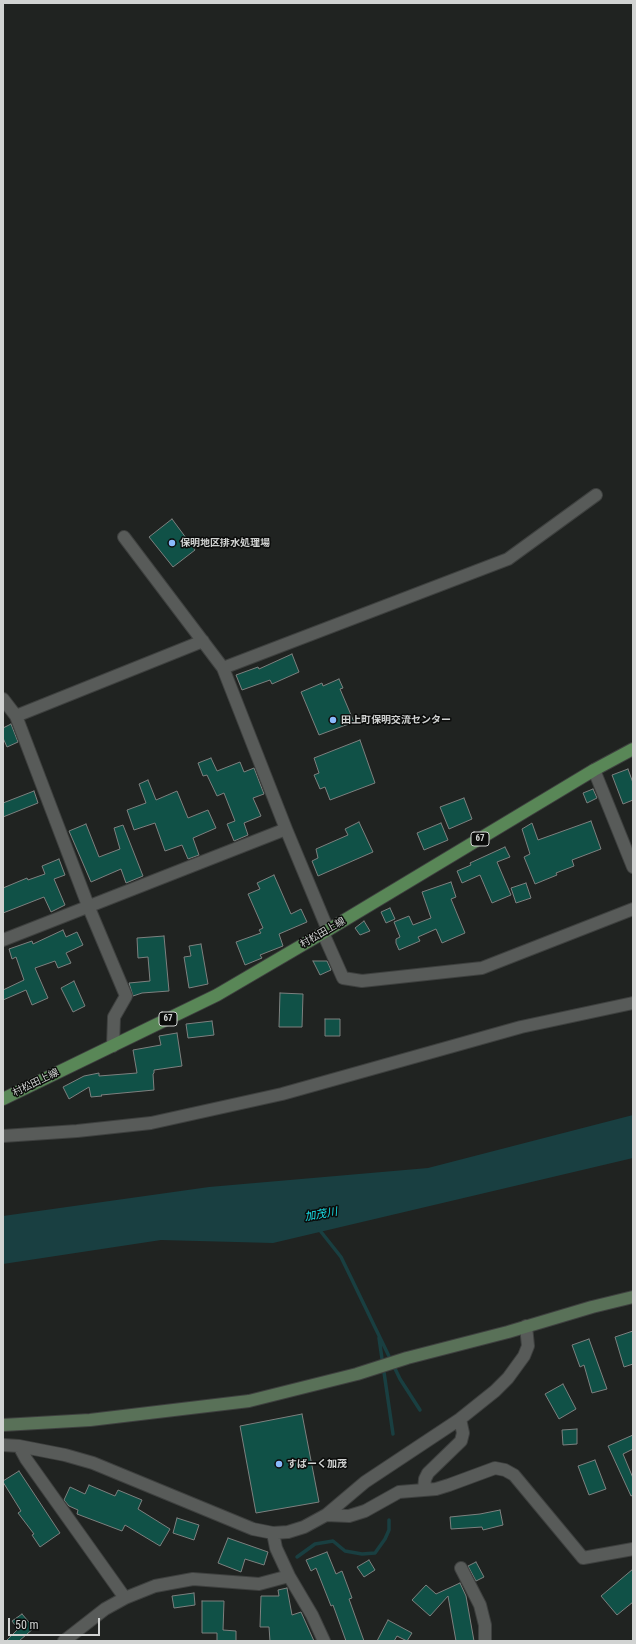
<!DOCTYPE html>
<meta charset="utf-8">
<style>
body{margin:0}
#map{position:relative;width:636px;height:1644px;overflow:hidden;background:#202321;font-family:"Roboto Condensed",sans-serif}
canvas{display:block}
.frame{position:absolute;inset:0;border:4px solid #d1d3d2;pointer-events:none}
.scale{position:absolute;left:8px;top:1618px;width:92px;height:18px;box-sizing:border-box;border:2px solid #d1d3d2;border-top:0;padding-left:5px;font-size:12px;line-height:14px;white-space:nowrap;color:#d1d3d2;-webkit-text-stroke:3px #0b0c0b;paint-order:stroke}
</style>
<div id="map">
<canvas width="636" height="1644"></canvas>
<div class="frame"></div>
<div class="scale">50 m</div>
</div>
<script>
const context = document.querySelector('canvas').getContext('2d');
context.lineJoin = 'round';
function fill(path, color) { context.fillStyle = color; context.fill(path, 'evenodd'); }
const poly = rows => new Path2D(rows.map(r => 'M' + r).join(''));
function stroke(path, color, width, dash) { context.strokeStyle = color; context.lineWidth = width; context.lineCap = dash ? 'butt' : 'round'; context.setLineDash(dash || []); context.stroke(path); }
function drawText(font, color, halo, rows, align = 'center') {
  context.font = font + ' "Roboto Condensed","Noto Sans JP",sans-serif'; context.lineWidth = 3; context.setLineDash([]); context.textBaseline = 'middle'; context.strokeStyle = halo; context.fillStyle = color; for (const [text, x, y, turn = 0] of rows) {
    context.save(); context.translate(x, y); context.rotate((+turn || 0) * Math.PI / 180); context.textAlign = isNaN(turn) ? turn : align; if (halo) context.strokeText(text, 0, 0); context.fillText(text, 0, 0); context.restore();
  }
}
fill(poly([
 [633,1115,633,1158,273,1243,161,1240,3,1264,3,1216,209,1187,428,1168]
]), '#193f41');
stroke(poly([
 [318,1228,341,1257,400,1379,420,1410],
 [379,1338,393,1434],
 [297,1557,315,1544,333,1541,345,1551,362,1554,375,1553,385,1539,389,1530,389,1520]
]), '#193f41', 3.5);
const building = poly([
 [172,519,195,550,173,567,149,537,172,519],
 [292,654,299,672,272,684,270,680,242,690,236,675,258,667,259,669,292,654],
 [339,679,343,688,340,689,354,722,319,735,301,692,322,683,323,686,339,679],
 [11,724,18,742,7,747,3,738,3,728,11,724],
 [360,740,375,783,330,800,325,787,320,789,314,775,319,773,314,758,360,740],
 [211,758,217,771,240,762,244,772,254,768,264,794,253,798,261,816,244,823,248,835,234,841,227,824,235,821,224,793,217,796,207,775,203,776,198,763,211,758],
 [628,769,633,783,633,800,623,804,612,775,628,769],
 [148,780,156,800,177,791,188,818,208,810,216,828,193,838,199,855,188,859,182,845,165,851,155,823,134,830,127,810,146,803,139,784,148,780],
 [593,789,597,798,587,803,583,793,593,789],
 [34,791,38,803,3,817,3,803,34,791],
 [464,798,472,819,449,829,440,807,464,798],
 [591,821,601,849,572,860,574,866,556,873,557,875,535,884,524,857,530,854,522,829,532,823,538,840,591,821],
 [359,822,373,852,318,876,312,861,318,858,316,849,348,835,345,829,359,822],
 [441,823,448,840,424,850,417,833,441,823],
 [86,824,99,857,120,849,114,828,123,825,143,876,126,883,121,869,91,882,69,831,86,824],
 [505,847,510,857,497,862,511,895,492,903,480,875,462,883,457,871,471,865,470,863,505,847],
 [59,859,65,875,54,879,65,905,51,912,44,897,3,913,3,888,27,878,28,880,45,874,42,866,59,859],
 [274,875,291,914,301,909,307,922,279,934,283,946,260,955,262,958,245,965,236,942,261,933,259,930,263,928,248,894,260,889,257,883,274,875],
 [451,882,456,897,451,899,465,933,442,943,436,929,418,937,420,941,399,950,396,943,396,939,400,937,394,922,409,916,413,925,431,918,422,892,451,882],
 [526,883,531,898,516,903,511,888,526,883],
 [390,908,395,919,386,923,381,912,390,908],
 [364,921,370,931,360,935,355,928,364,921],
 [63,930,66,937,77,932,83,945,66,953,71,963,58,968,55,961,35,968,48,998,32,1005,26,990,3,1000,3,990,24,980,16,957,12,959,9,949,32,941,33,944,63,930],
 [164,936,169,991,142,993,133,996,129,983,150,981,148,957,138,958,137,938,164,936],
 [201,944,208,984,189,988,184,957,191,956,189,946,201,944],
 [313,961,327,961,331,970,320,975,313,961],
 [74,981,85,1006,73,1012,61,988,74,981],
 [280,993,303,994,302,1027,279,1027,280,993],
 [325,1019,340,1019,340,1036,325,1036,325,1019],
 [212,1021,214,1035,188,1038,186,1024,212,1021],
 [177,1033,182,1066,154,1070,154,1073,153,1074,154,1090,101,1095,102,1096,91,1097,89,1087,69,1099,63,1087,84,1076,99,1073,99,1076,137,1073,133,1050,161,1045,159,1036,177,1033],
 [633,1331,633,1364,624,1367,615,1337,633,1331],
 [589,1339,607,1389,592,1393,584,1365,580,1367,572,1345,589,1339],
 [563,1384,576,1409,559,1419,545,1394,563,1384],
 [302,1414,319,1502,256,1513,240,1426,302,1414],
 [577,1429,577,1444,563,1445,562,1430,577,1429],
 [633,1435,633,1449,623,1454,633,1478,633,1495,631,1496,608,1446,633,1435],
 [595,1460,606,1489,589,1495,578,1466,595,1460],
 [19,1471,60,1533,40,1547,32,1535,34,1534,18,1513,21,1511,3,1482,3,1481,19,1471],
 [89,1485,115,1496,118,1490,142,1500,138,1509,170,1529,160,1546,125,1525,122,1531,77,1514,78,1510,69,1506,64,1500,70,1487,85,1494,89,1485],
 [500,1510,503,1525,483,1530,482,1527,451,1529,450,1517,480,1514,500,1510],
 [177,1518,199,1525,194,1540,173,1533,177,1518],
 [228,1538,268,1552,264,1565,245,1559,241,1572,218,1563,228,1538],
 [327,1552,336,1574,342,1571,352,1598,349,1599,364,1641,346,1641,333,1605,331,1606,316,1568,311,1571,306,1560,327,1552],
 [369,1560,375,1570,364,1577,357,1567,369,1560],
 [476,1562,484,1577,476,1581,468,1566,476,1562],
 [633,1569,633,1602,617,1615,601,1596,633,1569],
 [460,1583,466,1596,474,1641,456,1641,448,1596,430,1616,412,1600,426,1585,436,1594,460,1583],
 [287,1588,292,1615,301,1612,314,1641,270,1641,269,1627,260,1627,261,1596,279,1596,278,1590,287,1588],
 [194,1593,195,1605,174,1608,172,1596,194,1593],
 [202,1601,224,1601,223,1630,236,1631,236,1641,217,1641,217,1633,202,1633,202,1601],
 [22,1614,34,1628,19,1641,6,1641,18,1629,12,1621,22,1614],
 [388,1620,412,1633,407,1641,397,1636,394,1641,377,1641,388,1620]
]);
fill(building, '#105147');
stroke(building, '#7d807f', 1);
const street = poly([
 [124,537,223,668,286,829,328,930],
 [223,668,508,559,596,495],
 [3,699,16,716,89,908,126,996,114,1017,113,1046],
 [16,716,203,641],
 [594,770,633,867],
 [323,933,343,978,362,981,482,968,633,909],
 [3,940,286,829],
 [3,1136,77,1131,151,1123,282,1094,521,1027,633,1003],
 [3,1445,19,1446,65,1455,93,1463,253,1529,273,1533,288,1532,304,1527,326,1515,365,1482,460,1419,495,1391,508,1378,524,1356,528,1346,526,1326],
 [19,1446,26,1459,125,1598],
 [424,1489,425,1479,428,1473,461,1441,463,1433,460,1419],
 [326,1515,349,1516,365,1511,399,1492,436,1489,449,1485,495,1468,505,1470,514,1475,583,1558,633,1549],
 [273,1533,276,1548,289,1576,312,1615,324,1641],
 [461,1568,480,1605,485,1625,485,1641],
 [64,1641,105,1609,125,1598,155,1586,193,1579,259,1584,289,1576]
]);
const secondary = poly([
 [3,1425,90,1420,249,1401,357,1374,407,1358,508,1332,592,1307,633,1297]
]);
const primary = poly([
 [3,1099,217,995,328,930,594,770,633,749]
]);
stroke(street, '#3e403f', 14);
stroke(secondary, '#3e403f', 14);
stroke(primary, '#3e403f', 14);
stroke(street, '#585b59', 12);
stroke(secondary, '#597158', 12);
stroke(primary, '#598757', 12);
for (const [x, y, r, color] of [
 [172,543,4,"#8abafc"],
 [333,720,4,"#8abafc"],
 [279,1464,4,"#8abafc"]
]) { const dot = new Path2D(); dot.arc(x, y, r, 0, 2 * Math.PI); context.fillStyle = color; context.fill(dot); stroke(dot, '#0b0c0b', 1.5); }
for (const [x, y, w] of [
 [480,839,18],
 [168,1019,18]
]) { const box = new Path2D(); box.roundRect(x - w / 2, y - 7, w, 14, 3); context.fillStyle = '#0b0c0b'; context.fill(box); stroke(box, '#d1d3d2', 1); }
drawText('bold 9px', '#d1d3d2', null, [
 ["67",480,839],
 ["67",168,1019]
]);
drawText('bold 10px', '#d1d3d2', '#0b0c0b', [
 ["保明地区排水処理場",180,543],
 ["田上町保明交流センター",341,720],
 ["すぱーく加茂",287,1464]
], 'left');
drawText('10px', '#d1d3d2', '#0b0c0b', [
 ["村松田上線",323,933,-30],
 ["村松田上線",36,1083,-26]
]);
drawText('italic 11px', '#18e0e8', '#0b0c0b', [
 ["加茂川",321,1215,-10]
]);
</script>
